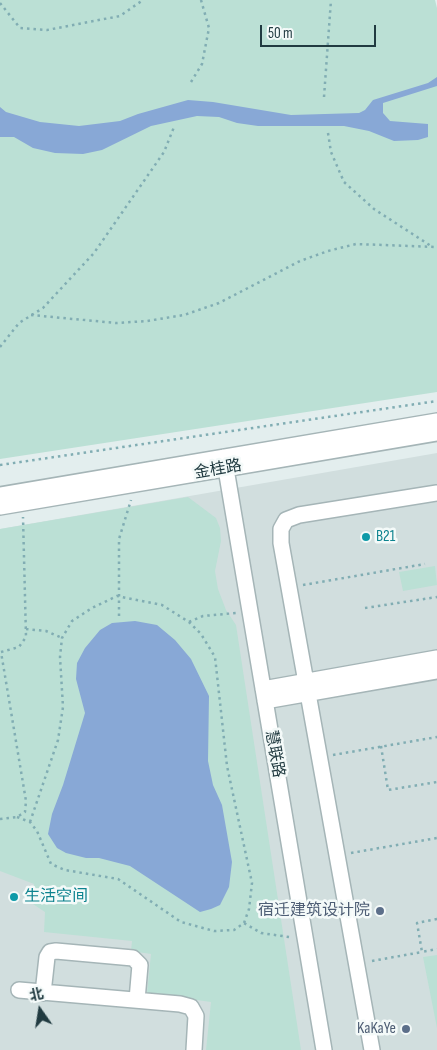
<!DOCTYPE html>
<meta charset="utf-8">
<style>
body{margin:0}
#map{position:relative;width:437px;height:1050px;overflow:hidden;background:#e3eeee;font-family:"Sofia Sans Condensed","Noto Sans SC",sans-serif}
canvas{display:block}
.north{position:absolute;left:15px;top:985px;width:50px;height:50px;-webkit-text-stroke:4px #f4faf9;paint-order:stroke;rotate:347deg;font-size:14px;font-weight:700;line-height:20px;text-align:center;color:#213b41}
.north::after{content:'';display:block;margin:auto;width:18px;height:22px;background:#213b41;clip-path:polygon(50% 0,100% 100%,50% 72%,0 100%)}
.scale{position:absolute;left:260px;top:25px;width:116px;height:22px;box-sizing:border-box;border:2px solid #213b41;border-top:0;padding-left:6px;font-size:15px;line-height:18px;white-space:nowrap;color:#213b41;-webkit-text-stroke:4px #f4faf9;paint-order:stroke}
</style>
<div id="map">
<canvas width="437" height="1050"></canvas>
<div class="north">北</div>
<div class="scale">50 m</div>
</div>
<script>
const context = document.querySelector('canvas').getContext('2d');
context.lineJoin = 'round';
function fill(path, color) { context.fillStyle = color; context.fill(path, 'evenodd'); }
const poly = rows => new Path2D(rows.map(r => 'M' + r).join(''));
function stroke(path, color, width, dash) { context.strokeStyle = color; context.lineWidth = width; context.lineCap = dash ? 'butt' : 'round'; context.setLineDash(dash || []); context.stroke(path); }
function drawText(font, color, halo, rows, align = 'center') {
  context.font = font + ' "Sofia Sans Condensed","Noto Sans SC",sans-serif'; context.lineWidth = 5; context.setLineDash([]); context.textBaseline = 'middle'; context.strokeStyle = halo; context.fillStyle = color; for (const [text, x, y, turn = 0] of rows) {
    context.save(); context.translate(x, y); context.rotate((+turn || 0) * Math.PI / 180); context.textAlign = isNaN(turn) ? turn : align; if (halo) context.strokeText(text, 0, 0); context.fillText(text, 0, 0); context.restore();
  }
}
fill(poly([
 [437,453,437,1050,0,1050,0,529]
]), '#d1dede');
fill(poly([
 [0,0,435,0,437,8,437,392,0,459],
 [188,497,216,518,220,528,221,541,215,571,218,589,226,610,236,625,301,1050,206,1050,211,1002,147,993,151,954,131,951,132,941,44,932,45,912,30,902,34,884,0,871,0,529],
 [435,566,437,585,403,591,399,572],
 [437,955,437,1028,423,957]
]), '#bbe0d5');
fill(poly([
 [437,77,437,86,383,103,383,113,390,121,428,124,428,137,418,140,394,141,369,131,344,126,258,126,237,123,219,117,197,116,151,126,102,150,83,154,55,153,33,148,14,137,0,137,0,107,6,112,40,122,79,126,120,121,138,114,188,100,213,102,291,115,359,113,365,110,373,100,428,83],
 [135,621,157,625,175,640,191,659,209,696,208,761,213,785,222,805,232,862,229,887,220,905,211,909,200,912,130,866,99,858,86,858,66,853,57,848,48,834,52,814,63,785,85,713,76,679,77,663,85,648,100,630,112,623]
]), '#88a8d6');
const minor = poly([
 [224,457,324,1050],
 [0,495,437,421],
 [0,507,437,433],
 [263,689,437,658],
 [265,701,437,671],
 [19,990,180,1004,191,1007,196,1016,194,1050],
 [43,993,47,957,50,952,56,951,133,958,140,965,137,1000],
 [372,1050,281,543,281,529,286,520,299,515,437,493]
]);
stroke(minor, '#a5b5b7', 18);
stroke(poly([
 [0,3,20,28,47,30,120,16,143,0],
 [191,82,202,64,209,28,201,0],
 [324,97,331,0],
 [328,133,331,152,344,182,374,209,431,246],
 [31,315,116,323,147,321,184,315,219,303,300,261,328,251,356,244,437,247],
 [0,347,19,323,43,308,94,253,164,152,174,127],
 [0,465,437,401],
 [303,585,425,564],
 [365,608,437,597],
 [119,616,119,539,131,500],
 [189,622,203,616,236,613],
 [26,629,46,631,62,638],
 [1,652,19,647,26,637,23,517],
 [381,746,388,790,437,782],
 [333,755,437,737],
 [17,817,30,822,37,831,51,864,65,870,118,879,181,922,214,931,234,930,244,923,261,933,289,937],
 [0,819,17,817,25,812,26,801,1,652],
 [30,822,58,740,63,707,60,657,62,638,72,621,92,608,117,596,162,605,189,622,201,634,215,657,227,766,252,883,249,909,244,923],
 [351,853,437,838],
 [437,919,417,923,422,952,437,949],
 [372,961,422,952]
]), '#81adb3', 2.5, [2.5, 4]);
stroke(minor, '#fff', 15);
for (const [x, y, r, color] of [
 [366,537,5,"#0f9aa8"],
 [14,897,5,"#0f9aa8"],
 [380,911,5,"#5c6f8a"],
 [406,1029,5,"#5c6f8a"]
]) { const dot = new Path2D(); dot.arc(x, y, r, 0, 2 * Math.PI); context.fillStyle = color; context.fill(dot); stroke(dot, '#f4faf9', 2); }
drawText('16px', '#213b41', '#f4faf9', [
 ["金桂路",218,470,-10],
 ["慧联路",274,754,80]
]);
drawText('16px', '#0d838f', '#f4faf9', [
 ["B21",376,537],
 ["生活空间",24,897]
], 'left');
drawText('16px', '#4e5e75', '#f4faf9', [
 ["宿迁建筑设计院",370,911],
 ["KaKaYe",396,1029]
], 'right');
</script>
